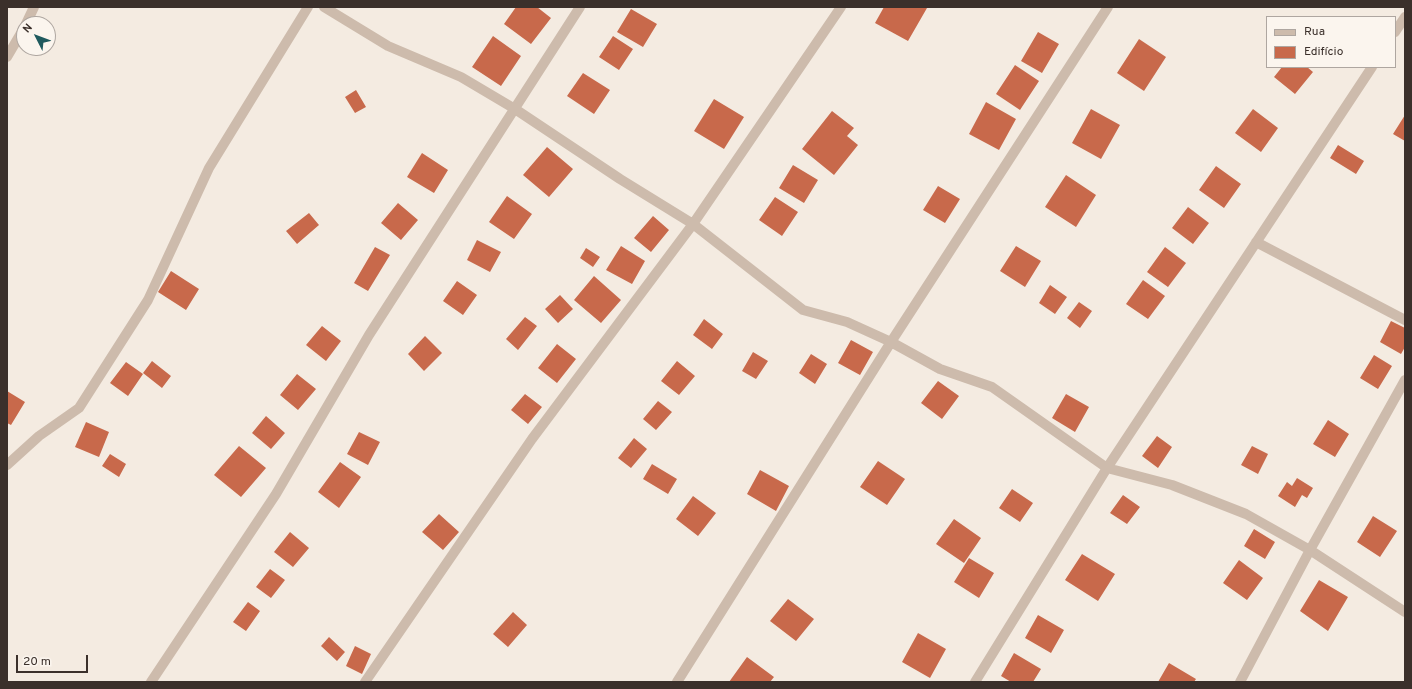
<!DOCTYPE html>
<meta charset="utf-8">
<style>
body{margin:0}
#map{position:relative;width:1412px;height:689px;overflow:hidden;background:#f4ebe1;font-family:Overpass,sans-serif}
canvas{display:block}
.frame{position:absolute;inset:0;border:8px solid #3b302b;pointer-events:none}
.legend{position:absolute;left:1266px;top:16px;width:130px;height:52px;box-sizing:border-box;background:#fbf5ee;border:1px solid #aea6a0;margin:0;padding:5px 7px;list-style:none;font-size:12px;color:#3b302b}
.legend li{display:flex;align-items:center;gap:8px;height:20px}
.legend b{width:20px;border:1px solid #aea6a0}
.north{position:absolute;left:16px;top:16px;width:40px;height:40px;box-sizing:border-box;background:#fbf5ee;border:1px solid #aea6a0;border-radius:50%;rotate:312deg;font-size:11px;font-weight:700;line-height:16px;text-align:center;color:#3b302b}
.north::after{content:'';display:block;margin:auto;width:14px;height:18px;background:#1f5a5e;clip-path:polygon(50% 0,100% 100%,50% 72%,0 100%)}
.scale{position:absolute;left:16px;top:655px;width:72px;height:18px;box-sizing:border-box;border:2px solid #3b302b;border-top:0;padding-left:5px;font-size:12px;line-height:14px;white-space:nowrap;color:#3b302b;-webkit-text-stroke:3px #fbf5ee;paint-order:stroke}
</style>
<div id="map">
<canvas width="1412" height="689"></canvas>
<div class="frame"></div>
<ul class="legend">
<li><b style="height:5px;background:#cdbbac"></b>Rua</li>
<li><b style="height:11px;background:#c8694b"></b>Edifício</li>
</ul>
<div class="north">N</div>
<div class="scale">20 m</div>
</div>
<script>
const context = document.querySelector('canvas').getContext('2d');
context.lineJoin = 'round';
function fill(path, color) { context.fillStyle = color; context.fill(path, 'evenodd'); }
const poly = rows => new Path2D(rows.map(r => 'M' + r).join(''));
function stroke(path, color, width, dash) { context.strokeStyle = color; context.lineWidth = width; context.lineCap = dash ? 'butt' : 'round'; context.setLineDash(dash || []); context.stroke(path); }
fill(poly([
 [516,7,537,7,551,18,531,44,504,24],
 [884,7,926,7,927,8,908,41,875,23],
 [631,9,657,24,643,47,617,32],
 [1038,32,1059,44,1042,73,1021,61],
 [493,36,521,56,501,86,472,67],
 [613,36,633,49,619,70,599,57],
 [1139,39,1166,57,1144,91,1117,73],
 [1015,65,1039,81,1020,110,996,94],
 [1282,67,1307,67,1313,72,1295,94,1274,77],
 [583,73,610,90,594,114,567,96],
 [356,90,366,107,355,113,345,97],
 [714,99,744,117,724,149,694,131],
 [986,102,1016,119,999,150,969,134],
 [1091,109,1120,125,1101,159,1072,143],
 [1253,109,1278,128,1261,152,1235,133],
 [832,111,854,128,847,136,858,145,834,175,802,149],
 [1405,115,1405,141,1393,134],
 [1338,145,1364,161,1356,174,1330,158],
 [547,147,573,169,549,197,523,175],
 [422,153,448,170,434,193,407,177],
 [793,165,818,180,804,203,779,188],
 [1216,166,1241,184,1224,208,1199,190],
 [1066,175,1096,195,1076,227,1045,207],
 [938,186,960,199,945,223,923,210],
 [507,196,532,214,514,239,489,222],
 [775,197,798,212,782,236,759,220],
 [398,203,418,220,401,240,381,223],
 [1188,207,1209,223,1193,244,1172,228],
 [309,213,319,225,297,244,286,231],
 [653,216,669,230,651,252,634,238],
 [477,240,501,252,490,272,467,260],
 [621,246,645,261,632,284,606,270],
 [1016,246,1041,261,1025,287,1000,271],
 [375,247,390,255,368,291,354,283],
 [1165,247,1186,263,1168,287,1147,272],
 [586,248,600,257,593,267,580,258],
 [171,271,199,289,186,310,158,292],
 [594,276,621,300,601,323,574,300],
 [1143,280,1165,296,1148,319,1126,304],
 [457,281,477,295,463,315,443,301],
 [1050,285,1067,297,1055,314,1039,303],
 [560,295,573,309,558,323,545,309],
 [1079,302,1092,311,1080,328,1067,318],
 [525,317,537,326,518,350,506,339],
 [704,319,723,334,712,349,693,335],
 [1391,321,1405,328,1405,347,1401,354,1380,342],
 [322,326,341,341,326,361,306,345],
 [425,336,442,353,424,371,408,354],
 [851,340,873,352,860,375,838,363],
 [557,344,576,359,557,383,538,368],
 [753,352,768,361,756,379,742,371],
 [811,354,827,364,815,384,799,373],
 [1374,355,1392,366,1378,389,1360,378],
 [152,361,171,376,162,388,143,373],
 [677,361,695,376,679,395,661,381],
 [126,362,143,374,128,396,110,383],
 [297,374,316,389,298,410,280,395],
 [938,381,959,396,942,419,921,403],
 [7,391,25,402,11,425,7,423],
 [525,394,542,407,528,424,511,410],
 [1066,394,1089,407,1075,432,1052,418],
 [658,401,672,412,656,430,643,419],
 [266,416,285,433,271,449,252,433],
 [1328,420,1349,434,1335,457,1313,444],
 [86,422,109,432,99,457,75,447],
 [359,432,380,442,368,465,347,454],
 [1157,436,1172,447,1158,468,1142,456],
 [634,438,647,449,631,468,618,458],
 [239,446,266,468,241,497,214,475],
 [1252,446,1268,454,1258,474,1241,465],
 [110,454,126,464,119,477,102,466],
 [878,461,905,479,887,505,860,487],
 [340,462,361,477,339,508,318,492],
 [652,464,677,479,668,494,643,479],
 [760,470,789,486,776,511,747,494],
 [1297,478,1313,488,1307,498,1302,495,1295,507,1278,496,1287,482,1292,486],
 [1012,489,1033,503,1020,522,999,508],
 [1123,495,1140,507,1127,524,1110,513],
 [693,496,716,513,698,536,676,519],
 [439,514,459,532,443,550,422,532],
 [1373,516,1397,531,1380,557,1357,542],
 [954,519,981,538,964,563,936,544],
 [1254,529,1275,542,1265,559,1244,546],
 [290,532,309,548,293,567,274,552],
 [1082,554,1115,574,1098,601,1065,580],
 [969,558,994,573,979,598,954,582],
 [1239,560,1263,578,1247,600,1223,583],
 [270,569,285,580,271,598,256,587],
 [1319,580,1348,597,1328,631,1300,611],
 [788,599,814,619,796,641,770,621],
 [248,602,260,611,246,631,233,622],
 [513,612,527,625,508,647,493,634],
 [1038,615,1064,630,1051,653,1025,638],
 [918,633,946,649,930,678,902,662],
 [329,637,345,652,337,661,321,646],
 [355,646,371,654,362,674,346,666],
 [1014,653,1041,669,1033,682,1011,682,1001,676],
 [747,657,774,677,770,682,729,682],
 [1169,663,1196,679,1194,682,1158,682]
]), '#c8694b');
stroke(poly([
 [324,7,388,46,461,77,515,109,620,179,693,224,803,310,847,322,891,342,940,369,992,387,1107,468,1172,485,1246,514,1310,550,1405,612],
 [26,24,34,7],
 [1395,32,1405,17],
 [7,57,24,28],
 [1256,242,1405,320],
 [7,465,39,436,79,408,148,300,209,168,308,7],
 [151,682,276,494,369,335,580,7],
 [365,682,532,439,693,224,841,7],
 [677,682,891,342,1108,7],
 [975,682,1107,468,1372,67],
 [1240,682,1310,550,1405,380]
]), '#cdbbac', 10);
</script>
